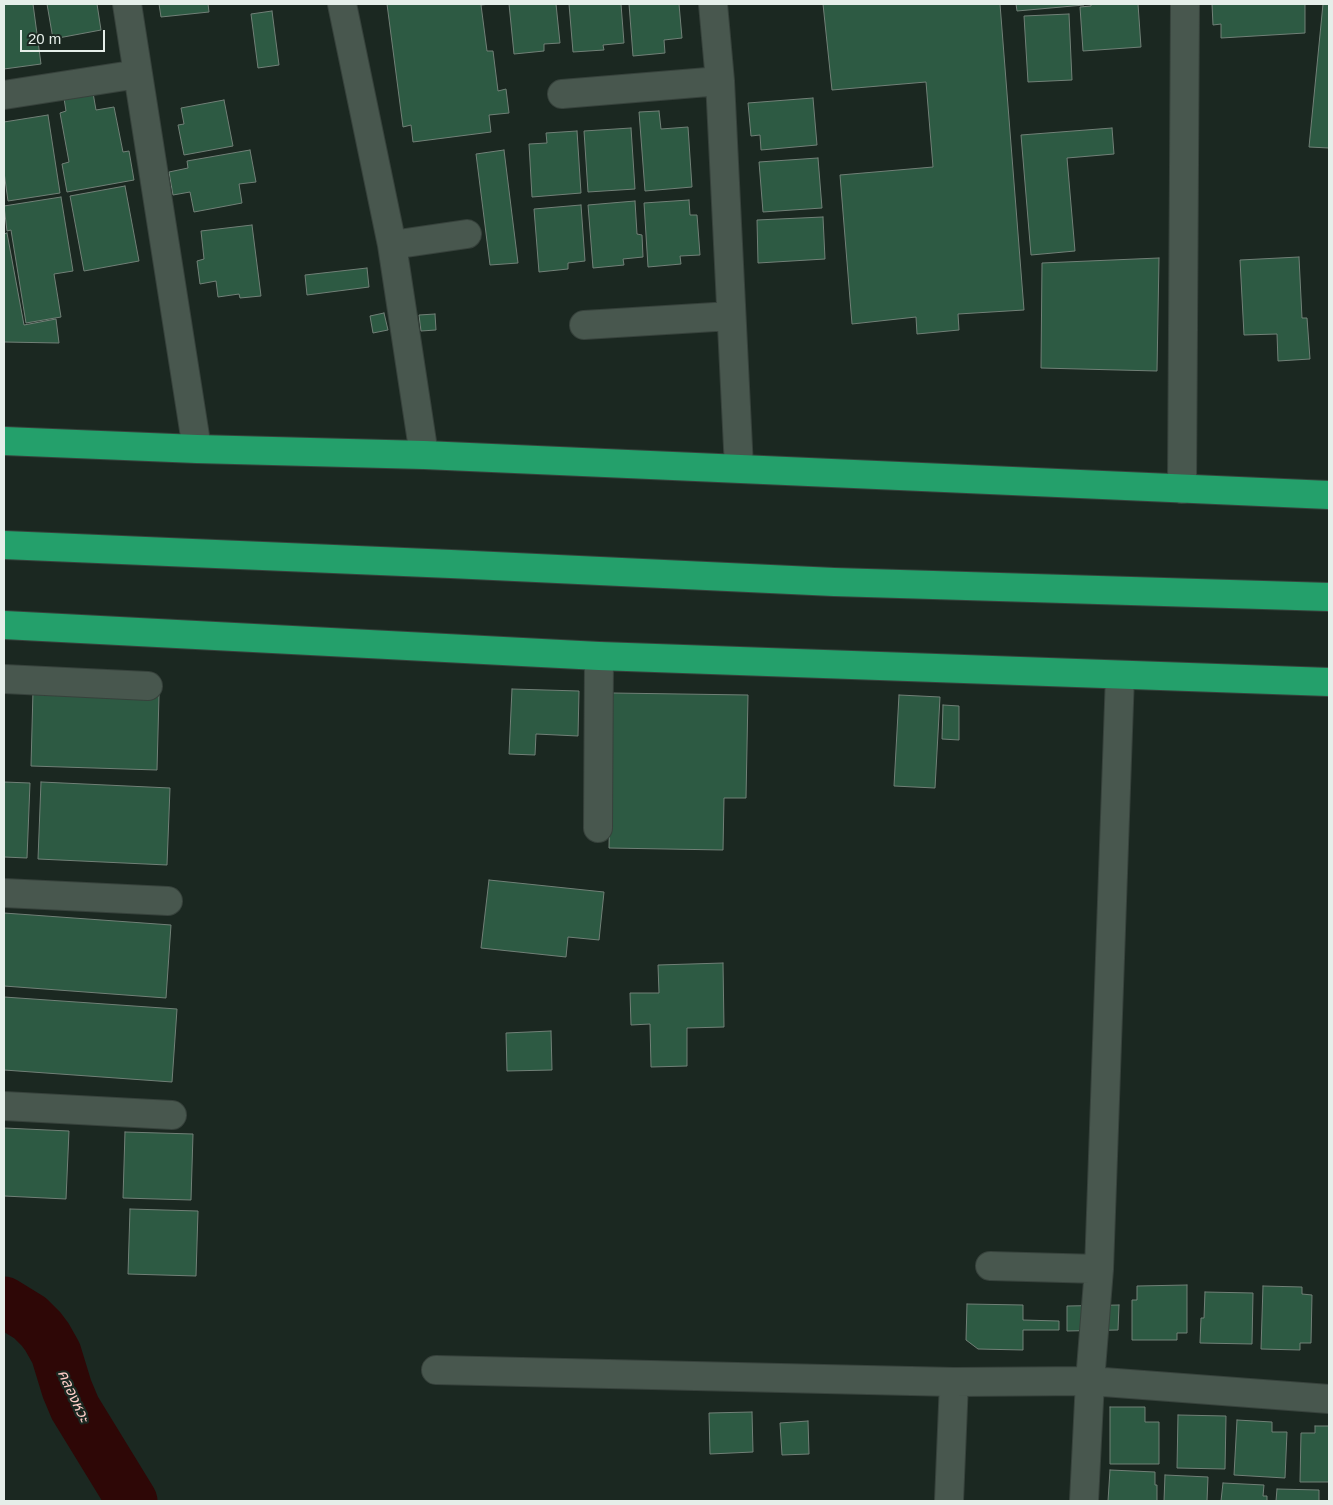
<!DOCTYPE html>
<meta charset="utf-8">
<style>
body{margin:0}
#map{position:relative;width:1333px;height:1505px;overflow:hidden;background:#1b2821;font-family:Helvetica,sans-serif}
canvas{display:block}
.frame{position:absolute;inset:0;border:5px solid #e5eee9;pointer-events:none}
.scale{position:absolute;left:20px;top:30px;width:85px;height:22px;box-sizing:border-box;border:2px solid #e5eee9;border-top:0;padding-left:6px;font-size:15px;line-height:18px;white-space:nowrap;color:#e5eee9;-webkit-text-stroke:4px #1b2821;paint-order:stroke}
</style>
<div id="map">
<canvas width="1333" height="1505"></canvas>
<div class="frame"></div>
<div class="scale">20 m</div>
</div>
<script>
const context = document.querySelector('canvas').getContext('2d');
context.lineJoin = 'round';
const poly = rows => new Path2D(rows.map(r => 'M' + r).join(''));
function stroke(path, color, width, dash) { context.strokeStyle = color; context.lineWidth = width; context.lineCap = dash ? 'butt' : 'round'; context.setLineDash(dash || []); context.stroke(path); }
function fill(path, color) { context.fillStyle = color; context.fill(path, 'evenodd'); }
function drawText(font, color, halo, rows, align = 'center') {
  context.font = font + ' Helvetica,"Noto Sans Thai",sans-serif'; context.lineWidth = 4.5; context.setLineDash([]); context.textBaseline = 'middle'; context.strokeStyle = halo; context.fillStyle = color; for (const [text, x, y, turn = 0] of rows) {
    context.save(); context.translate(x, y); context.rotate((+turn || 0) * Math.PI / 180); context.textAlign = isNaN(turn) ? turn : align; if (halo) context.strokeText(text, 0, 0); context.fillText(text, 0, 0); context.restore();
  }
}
stroke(poly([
 [4,1302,30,1318,41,1329,47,1337,56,1353,67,1389,75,1408,132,1501]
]), '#2e0706', 51);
const building = poly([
 [4,4,33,4,41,64,4,69,4,4],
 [47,4,97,4,101,30,53,39,47,4],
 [159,4,208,4,209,12,161,17,159,4],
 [387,4,490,4,481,5,487,51,493,51,498,91,506,89,509,113,489,115,491,132,413,142,411,125,403,127,387,4],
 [509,4,556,4,560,43,544,44,544,51,514,54,509,4],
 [569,4,621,4,624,43,603,45,604,50,573,52,569,4],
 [629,4,679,4,682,38,664,40,665,53,633,56,629,4],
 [823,4,1000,4,1024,310,958,314,959,330,917,334,916,317,852,324,840,175,933,167,926,82,832,90,823,4],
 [1016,4,1084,4,1084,5,1017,11,1016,4],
 [1091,4,1138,4,1141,47,1083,51,1080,7,1091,6,1091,4],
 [1212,4,1305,4,1305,33,1221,38,1221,24,1213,25,1212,4],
 [1323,4,1329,4,1329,148,1309,147,1323,4],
 [272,11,279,65,258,68,251,14,272,11],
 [1069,14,1072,80,1028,82,1024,16,1069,14],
 [92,87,96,110,114,107,123,152,129,151,134,180,67,192,62,164,69,162,60,113,66,111,63,92,92,87],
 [813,98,817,145,761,150,760,135,751,136,748,103,813,98],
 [224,100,233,146,184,155,178,125,184,124,181,108,224,100],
 [659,111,661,129,688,127,692,187,645,191,639,112,659,111],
 [48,115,60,193,8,201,4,172,4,122,48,115],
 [631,128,635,189,588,192,584,131,631,128],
 [1112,128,1114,154,1067,158,1075,251,1031,255,1021,135,1112,128],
 [577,131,581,193,532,197,529,144,547,143,546,133,577,131],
 [250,150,256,182,239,184,242,203,194,212,190,192,173,195,169,172,188,168,187,161,250,150],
 [504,150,518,263,490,265,476,154,504,150],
 [818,158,822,208,763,212,759,162,818,158],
 [125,186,139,261,84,271,70,196,125,186],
 [61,197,73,271,54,274,61,317,26,323,11,230,7,231,4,206,61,197],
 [689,200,690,215,697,215,700,255,680,256,681,264,648,267,644,203,689,200],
 [635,201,637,234,642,235,643,257,623,259,624,265,593,268,588,205,635,201],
 [581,205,585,261,568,263,568,269,539,272,534,209,581,205],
 [823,217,825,259,758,263,757,220,823,217],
 [252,225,261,296,240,298,239,294,218,297,216,281,200,284,197,261,204,259,201,231,252,225],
 [7,233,24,325,56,319,59,343,4,342,4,234,7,233],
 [1299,257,1302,318,1307,318,1310,359,1278,361,1277,334,1244,335,1240,260,1299,257],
 [1159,258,1157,371,1041,368,1042,263,1159,258],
 [367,268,369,287,307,295,305,275,367,268],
 [384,313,388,330,373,333,370,316,384,313],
 [435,314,436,330,421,331,419,315,435,314],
 [512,689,579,691,578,736,536,734,535,755,509,754,512,689],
 [33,691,159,695,157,770,31,766,33,691],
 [612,693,748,695,746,798,724,798,723,850,609,848,612,693],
 [899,695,940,697,935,788,894,786,899,695],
 [943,705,959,706,959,740,942,739,943,705],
 [4,782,30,783,27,858,4,857,4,782],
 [41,782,170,788,167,865,38,859,41,782],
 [489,880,604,892,599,940,568,937,566,957,481,948,489,880],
 [4,913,171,925,166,998,4,986,4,913],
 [723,963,724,1027,687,1028,687,1066,651,1067,650,1024,631,1025,630,993,659,993,658,965,723,963],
 [4,997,177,1009,172,1082,4,1070,4,997],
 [551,1031,552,1070,507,1071,506,1033,551,1031],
 [4,1128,69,1131,66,1199,4,1196,4,1128],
 [125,1132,193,1134,191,1200,123,1198,125,1132],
 [130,1209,198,1211,196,1276,128,1274,130,1209],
 [1187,1285,1187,1333,1177,1333,1177,1340,1132,1340,1132,1300,1137,1300,1137,1286,1187,1285],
 [1263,1286,1302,1287,1302,1294,1312,1295,1311,1343,1300,1343,1300,1350,1261,1349,1263,1286],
 [1205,1292,1253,1293,1252,1344,1200,1343,1201,1318,1204,1318,1205,1292],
 [967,1304,1023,1305,1023,1320,1059,1321,1059,1330,1023,1330,1023,1350,978,1349,966,1340,967,1304],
 [1119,1305,1118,1330,1067,1331,1067,1306,1119,1305],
 [1110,1407,1145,1407,1145,1422,1159,1422,1159,1464,1110,1464,1110,1407],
 [752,1412,753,1452,710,1454,709,1413,752,1412],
 [1178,1415,1226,1416,1225,1469,1177,1468,1178,1415],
 [1237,1420,1272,1422,1272,1432,1287,1432,1285,1478,1234,1475,1237,1420],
 [808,1421,809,1454,782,1455,780,1423,808,1421],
 [1315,1426,1329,1426,1329,1482,1300,1482,1301,1433,1315,1433,1315,1426],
 [1110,1470,1155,1472,1155,1485,1157,1485,1157,1501,1108,1501,1110,1470],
 [1165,1475,1208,1477,1207,1501,1164,1501,1165,1475],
 [1223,1483,1264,1485,1263,1496,1267,1496,1267,1501,1221,1501,1223,1483],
 [1277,1489,1319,1490,1319,1501,1276,1501,1277,1489]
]);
fill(building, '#2d5a43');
stroke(building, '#718077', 1);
const minor = poly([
 [127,4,197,449],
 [342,4,392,245,424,455],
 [713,4,720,81,739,468],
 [562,94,720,81],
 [4,95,138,74],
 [392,245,467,234],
 [584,325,731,316],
 [1182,489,1185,4],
 [1120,675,1099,1269,1090,1381,1329,1399],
 [4,679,148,686],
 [598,828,599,656],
 [4,893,168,901],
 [4,1106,172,1115],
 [990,1266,1099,1269],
 [436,1370,954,1382,1090,1381,1084,1501],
 [949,1501,954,1382]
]);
const highway = poly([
 [4,441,197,449,424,455,1329,495],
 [4,545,451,564,834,582,1329,597],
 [4,625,599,656,1329,682]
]);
stroke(minor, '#37423c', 30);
stroke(highway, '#37423c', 30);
stroke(minor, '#48574e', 28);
stroke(highway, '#24a06b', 28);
drawText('italic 15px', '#ffcec8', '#1b2821', [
 ["คลองหวะ",73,1396,65]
]);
</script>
